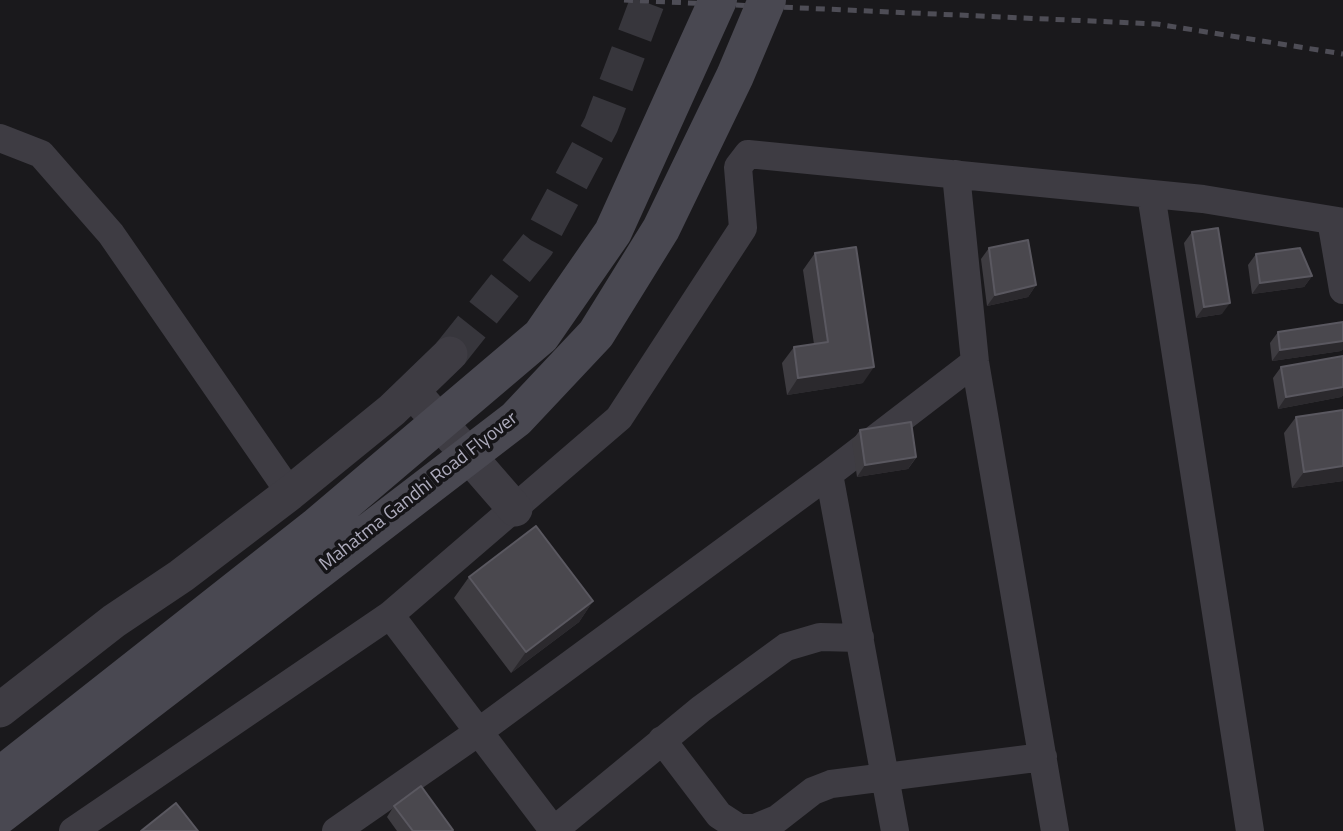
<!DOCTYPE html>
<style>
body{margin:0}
canvas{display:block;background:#1a191c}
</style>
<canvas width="1343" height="831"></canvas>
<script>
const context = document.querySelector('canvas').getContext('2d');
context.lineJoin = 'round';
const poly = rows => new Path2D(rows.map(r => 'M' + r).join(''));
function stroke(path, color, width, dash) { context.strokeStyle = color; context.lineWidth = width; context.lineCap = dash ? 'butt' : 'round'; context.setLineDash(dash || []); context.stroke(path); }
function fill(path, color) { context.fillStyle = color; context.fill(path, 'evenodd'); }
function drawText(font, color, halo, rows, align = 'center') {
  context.font = font + ' "Titillium Web",sans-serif'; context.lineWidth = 7; context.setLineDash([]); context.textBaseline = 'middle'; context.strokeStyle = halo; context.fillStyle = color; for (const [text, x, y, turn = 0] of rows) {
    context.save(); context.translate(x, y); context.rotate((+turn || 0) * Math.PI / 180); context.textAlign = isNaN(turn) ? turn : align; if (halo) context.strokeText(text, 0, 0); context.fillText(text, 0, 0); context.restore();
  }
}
stroke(poly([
 [450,354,537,245,601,125,648,0]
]), '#37363c', 35, [35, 18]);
stroke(poly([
 [0,138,41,154,111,234,290,493],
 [956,174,975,362,1055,831],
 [1151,194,1250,831],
 [1331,220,1343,290],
 [390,615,554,831],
 [662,740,719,815,739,828,755,828,777,819,813,791,831,784,1043,757],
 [73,831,390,615,619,418,743,228,738,167,748,154,1203,199,1343,222],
 [336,831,477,733,829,474],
 [553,831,701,709,786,647,820,637,860,638],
 [895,831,829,474,975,362]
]), '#3e3c43', 28);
stroke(poly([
 [421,401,515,509],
 [0,710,114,621,181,576,290,493,392,410,450,354]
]), '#3e3c43', 35);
stroke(poly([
 [624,0,1157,24,1343,54]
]), '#4e4d56', 5, [9, 7]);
stroke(poly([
 [0,776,316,527,541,336,613,232,718,0],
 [0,815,516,419,596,334,661,229,735,76,767,0]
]), '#494851', 38);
fill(poly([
 [1192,232,1222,314,1196,318,1184,243],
 [989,248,1036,285,1028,297,987,306,981,259],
 [815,253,863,383,787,395,782,363,794,347,814,344,803,270],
 [1256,254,1312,276,1304,287,1252,294,1248,265],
 [1343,322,1343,349,1341,351,1272,361,1270,343,1278,332],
 [1343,356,1343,395,1341,397,1278,409,1273,378,1281,367],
 [1296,417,1343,481,1292,488,1284,433],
 [860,430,916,458,908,469,857,477,852,441],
 [469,577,593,601,579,622,511,673,454,598],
 [394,806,452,831,397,831,387,817]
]), '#3e3c41');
fill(poly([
 [1312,276,1304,287,1252,294,1260,283],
 [1036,285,1028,297,987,306,995,295],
 [1230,303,1222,314,1196,318,1204,307],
 [1343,341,1343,349,1341,351,1272,361,1280,350],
 [874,367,863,383,787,395,798,378],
 [1343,387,1343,395,1341,397,1278,409,1286,397],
 [916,457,908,469,857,477,865,465],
 [1343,466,1343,481,1292,488,1304,472],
 [593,601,579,622,511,673,526,652]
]), '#2b292d');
const building = poly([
 [1218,228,1230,303,1204,307,1192,232,1218,228],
 [1028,240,1036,285,995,295,989,248,1028,240],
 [856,247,874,367,798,378,794,347,828,342,815,253,856,247],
 [1300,248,1312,276,1260,283,1256,254,1300,248],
 [1343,322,1343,341,1280,350,1278,332,1343,322],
 [1343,356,1343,387,1286,397,1281,367,1343,356],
 [1343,410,1343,466,1304,472,1296,417,1343,410],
 [911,422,916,457,865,465,860,430,911,422],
 [536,526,593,601,526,652,469,577,536,526],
 [421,786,453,830,451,831,413,831,394,806,421,786],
 [176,803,198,831,141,831,176,803]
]);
fill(building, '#4a484e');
stroke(building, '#5a5860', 2);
drawText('19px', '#adabbc', '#151417', [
 ["Mahatma Gandhi Road Flyover",419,492,-38]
]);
</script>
